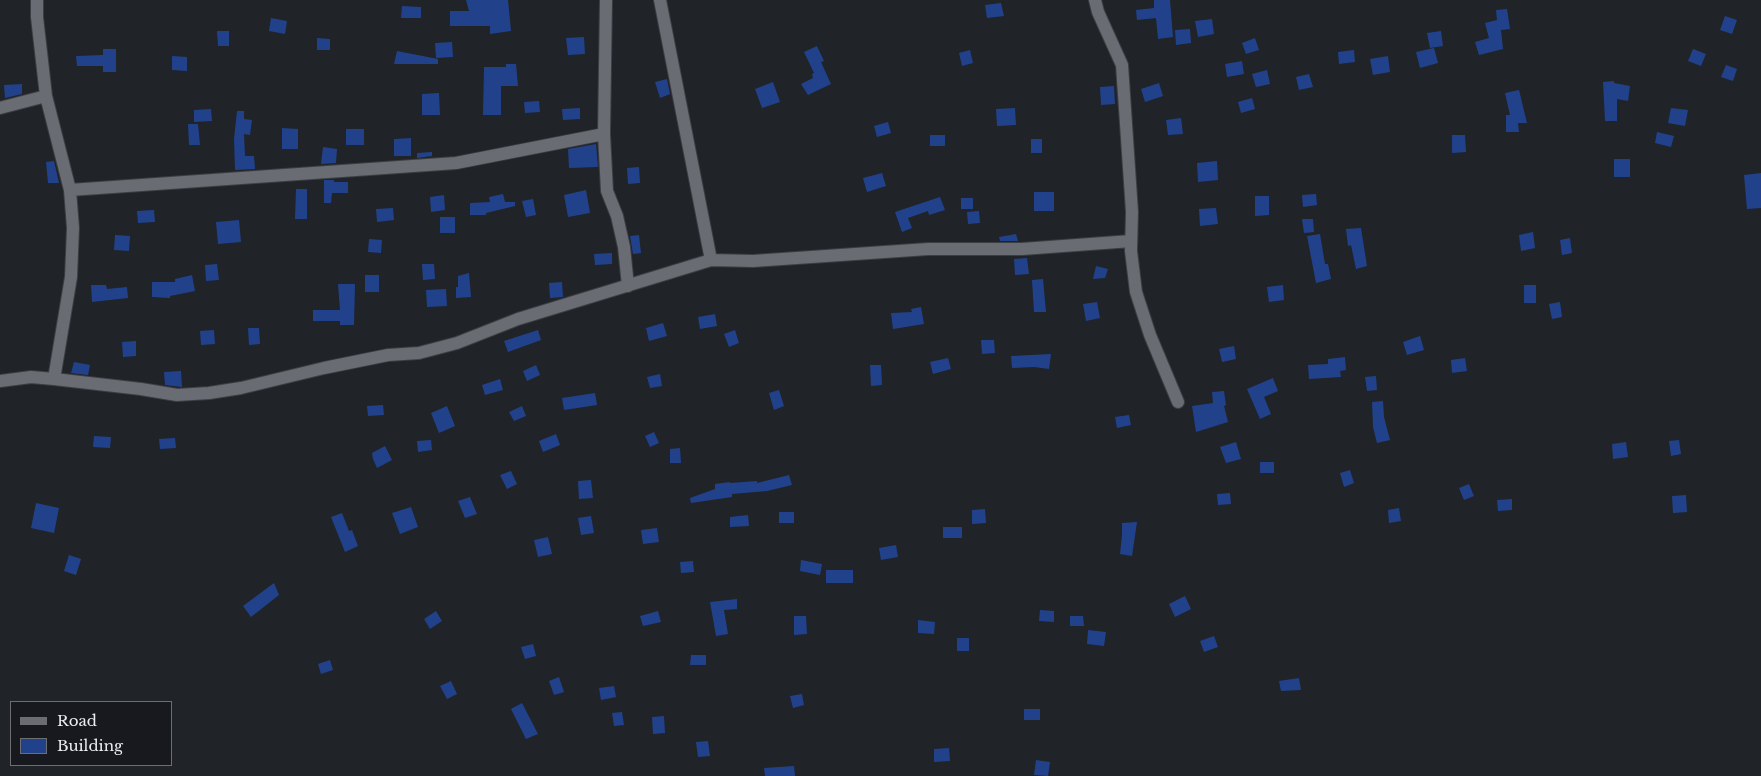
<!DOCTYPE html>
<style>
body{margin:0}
#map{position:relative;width:1761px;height:776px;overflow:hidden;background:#202328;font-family:"Libre Baskerville",serif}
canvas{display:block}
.legend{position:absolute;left:10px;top:701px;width:162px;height:65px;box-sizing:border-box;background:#17191e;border:1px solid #6c6e72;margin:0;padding:6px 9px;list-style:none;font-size:15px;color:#ebedf0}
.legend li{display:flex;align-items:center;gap:10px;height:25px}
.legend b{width:25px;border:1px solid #6c6e72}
</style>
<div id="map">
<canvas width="1761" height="776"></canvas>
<ul class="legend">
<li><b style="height:6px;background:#696c72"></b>Road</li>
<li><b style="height:14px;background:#21428b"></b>Building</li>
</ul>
</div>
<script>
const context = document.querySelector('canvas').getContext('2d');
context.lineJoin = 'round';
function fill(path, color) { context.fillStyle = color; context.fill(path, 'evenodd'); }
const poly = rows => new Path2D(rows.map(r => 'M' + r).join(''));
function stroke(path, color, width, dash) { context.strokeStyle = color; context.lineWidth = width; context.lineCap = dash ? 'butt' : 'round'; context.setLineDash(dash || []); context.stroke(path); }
fill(poly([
 [466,0,508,0,511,31,490,34,490,26,450,26,450,11,469,11],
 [1154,0,1170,0,1173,37,1158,39,1156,18,1137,20,1136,10,1154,8],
 [1001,3,1004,16,987,18,985,5],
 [402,6,421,7,421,18,401,18],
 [1507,9,1510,29,1501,30,1503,49,1479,55,1475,42,1489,38,1485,23,1497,20,1496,10],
 [1725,16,1737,20,1732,34,1720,30],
 [271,18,287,21,285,34,269,31],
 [1212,19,1214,34,1198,37,1195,21],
 [1190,29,1191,43,1176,45,1175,30],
 [217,31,229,31,229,46,218,46],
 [1441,31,1443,46,1430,48,1427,33],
 [584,37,585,54,568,55,566,38],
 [317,38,330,39,330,50,317,50],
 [1255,38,1259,50,1246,54,1242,43],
 [452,42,453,57,436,58,435,43],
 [817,46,824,61,821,62,831,84,808,95,801,84,813,78,812,74,814,73,804,52],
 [1434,48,1438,63,1420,68,1416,52],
 [103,49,116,49,116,72,103,72,103,66,77,66,76,56,103,55],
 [1693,49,1706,54,1701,66,1688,61],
 [970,50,973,63,962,66,959,53],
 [1354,50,1355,62,1339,64,1338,52],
 [397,51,438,59,438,64,394,64],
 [172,56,187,57,187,71,172,70],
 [1388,56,1390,72,1373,75,1370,59],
 [1242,61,1244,74,1227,77,1225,64],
 [506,64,516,64,518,86,501,86,501,115,483,115,484,67,506,67],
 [1726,65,1737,69,1733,81,1721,77],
 [1267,70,1270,84,1256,87,1252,74],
 [1309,74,1313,87,1299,90,1296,77],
 [667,79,670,94,660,98,655,82],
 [1614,81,1614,83,1630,86,1628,101,1617,99,1617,121,1605,121,1603,82],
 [773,82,780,102,762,108,755,89],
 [1159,83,1163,96,1145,102,1141,89],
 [22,84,22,94,5,98,4,85],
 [1114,86,1115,104,1101,105,1100,87],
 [1519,90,1527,123,1518,123,1519,132,1506,132,1506,115,1510,115,1505,93],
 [439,93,440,115,422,115,422,94],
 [1252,98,1255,109,1241,113,1238,102],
 [539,101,540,112,525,113,524,102],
 [580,108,580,119,563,120,562,109],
 [1015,108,1016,125,997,126,996,109],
 [1671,108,1688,110,1685,126,1668,123],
 [211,109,212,121,194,122,194,110],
 [237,111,244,111,244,119,252,120,250,135,244,134,245,156,254,156,255,169,235,170,234,139],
 [1181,118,1183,134,1168,135,1166,120],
 [888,122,891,133,877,137,874,126],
 [188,124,198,124,200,145,189,145],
 [282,128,298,129,298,149,282,149],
 [346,129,364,129,364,145,346,145],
 [1657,132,1674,136,1671,147,1655,143],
 [930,135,945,135,945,146,930,146],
 [1452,135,1465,135,1466,152,1452,153],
 [411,138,411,156,394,156,394,139],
 [1031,139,1042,139,1042,153,1031,153],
 [596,144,598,167,569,168,568,149],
 [323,147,337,149,336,163,321,164],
 [432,152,432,156,417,158,417,153],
 [1614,159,1630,159,1630,177,1614,177],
 [54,161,59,183,48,183,46,162],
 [1217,161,1218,180,1198,182,1197,163],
 [639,167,640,183,628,184,627,168],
 [882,173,886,186,867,192,863,178],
 [1761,173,1761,208,1747,209,1744,175],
 [324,180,334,180,334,182,348,182,348,193,332,193,331,203,324,203],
 [296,189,307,189,307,219,295,219],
 [586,190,590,213,568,217,564,195],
 [1034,192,1054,192,1054,211,1034,211],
 [503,194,505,202,515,202,515,206,486,213,486,215,470,215,470,203,490,202,489,197],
 [1316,194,1317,205,1303,207,1302,195],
 [444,195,445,210,431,212,430,197],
 [1255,196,1269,196,1269,215,1255,216],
 [940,197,945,210,929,215,928,211,908,218,912,228,902,232,895,212],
 [961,198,973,198,973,209,961,209],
 [533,199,536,215,526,217,522,201],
 [393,208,394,220,377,222,376,209],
 [1216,208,1218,224,1200,226,1199,209],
 [154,210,155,222,138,223,137,211],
 [979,211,980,223,968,224,967,212],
 [440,217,455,217,455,233,440,233],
 [1302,219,1313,219,1314,232,1304,233],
 [239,220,241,242,218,244,216,222],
 [1361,228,1367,266,1356,269,1351,245,1348,246,1346,229],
 [1533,232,1535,248,1521,251,1519,235],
 [1016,234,1018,241,1000,241,999,237],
 [1320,234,1325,264,1328,264,1331,279,1316,283,1307,236],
 [115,235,130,236,129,251,114,250],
 [639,235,641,253,633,254,630,236],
 [1570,238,1572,253,1562,255,1560,240],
 [369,239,382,240,381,253,368,252],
 [612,253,612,264,595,265,594,254],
 [1027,258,1029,274,1015,275,1014,259],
 [217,264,219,280,206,281,205,265],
 [422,264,434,264,435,279,423,280],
 [1096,266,1108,269,1105,278,1093,279],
 [469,273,471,297,456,298,456,287,458,287,458,276],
 [192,275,195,291,170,296,170,298,152,297,152,282,175,282,175,279],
 [365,275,379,275,379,292,365,292],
 [1043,279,1046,312,1034,312,1032,280],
 [562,282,563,297,550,298,549,283],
 [338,284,355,284,354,325,340,325,340,321,313,321,313,310,340,310],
 [91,285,106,285,107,289,127,287,128,298,92,302],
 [1283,285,1284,300,1269,302,1267,287],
 [1524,285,1536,285,1536,303,1524,303],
 [446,289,447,306,427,307,426,290],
 [1097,302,1100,318,1086,321,1083,304],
 [1560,302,1562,317,1552,319,1549,304],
 [921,307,924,324,893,329,891,313,912,312,911,309],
 [715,314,717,326,700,329,698,317],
 [663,323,667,336,649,341,646,328],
 [248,328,259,328,260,344,249,345],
 [214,330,215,344,201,345,200,331],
 [538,330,541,340,508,352,504,341],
 [735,330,739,343,729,347,724,334],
 [1420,336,1424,350,1407,355,1403,342],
 [981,340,994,340,995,353,982,354],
 [136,341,136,356,123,357,122,342],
 [1234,346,1236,359,1222,362,1219,349],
 [1051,354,1049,369,1034,367,1012,368,1011,356],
 [1345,357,1346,370,1340,371,1341,377,1309,379,1308,365,1328,364,1328,359],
 [948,358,951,369,933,374,930,362],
 [1465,358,1467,371,1452,373,1451,360],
 [74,362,90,365,88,375,71,373],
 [536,365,540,375,527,381,523,371],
 [870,365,881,365,882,385,871,386],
 [181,371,182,387,165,385,164,372],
 [660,374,662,386,650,388,647,377],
 [1376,376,1377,390,1367,391,1365,377],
 [1273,378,1278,391,1264,397,1271,414,1260,419,1247,389],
 [500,379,503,390,485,395,482,385],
 [779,390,784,406,774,410,769,393],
 [1224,391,1226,405,1224,406,1228,422,1196,432,1192,406,1213,403,1212,392],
 [595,393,597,405,564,410,562,398],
 [1383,401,1384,417,1390,440,1377,443,1373,427,1372,402],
 [383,405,384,415,368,416,367,406],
 [447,406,455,426,439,433,431,413],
 [522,406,526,416,514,421,509,412],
 [1129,415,1131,425,1117,428,1115,417],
 [654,432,659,443,650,447,645,436],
 [556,434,560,445,543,452,539,441],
 [94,436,111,437,110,448,93,447],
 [175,438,176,448,160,449,159,439],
 [431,440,432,450,418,452,417,441],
 [1679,440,1681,454,1671,456,1669,441],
 [1236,442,1241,459,1226,463,1220,447],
 [1626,442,1628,457,1613,459,1612,444],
 [385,446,392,460,377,468,373,459,372,453],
 [680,448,681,463,670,463,670,449],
 [1260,462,1274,462,1274,473,1260,473],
 [1350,470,1354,483,1344,487,1340,473],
 [511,471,517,484,507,489,500,475],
 [789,475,792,485,767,491,732,494,732,497,691,503,690,498,715,489,715,484,730,482,730,483,757,481,757,483],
 [591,480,593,498,579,499,578,481],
 [1469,484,1474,496,1464,500,1459,488],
 [1230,493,1231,504,1218,505,1217,494],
 [1686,495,1687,512,1673,513,1672,496],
 [470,497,477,514,465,518,458,501],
 [1512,499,1512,510,1498,511,1497,500],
 [36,503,59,508,54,533,31,528],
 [411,507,418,527,400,534,392,513],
 [1399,508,1401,521,1389,523,1388,510],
 [985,509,986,523,972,524,972,510],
 [779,512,794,512,794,523,779,523],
 [342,513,349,531,352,530,358,546,345,552,331,517],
 [748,515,749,526,730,527,730,517],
 [591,516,594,533,581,535,578,518],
 [1137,522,1132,556,1120,554,1122,535,1122,523],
 [943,527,962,527,962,538,943,538],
 [657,528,659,542,643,544,641,530],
 [548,537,552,554,538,557,534,540],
 [896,545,898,557,881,560,879,548],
 [69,555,81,559,76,575,64,571],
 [801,560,822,564,820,575,800,571],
 [693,561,694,572,681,573,680,562],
 [826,570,853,570,853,583,826,583],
 [274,583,279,595,251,617,243,606],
 [1185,596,1191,609,1175,617,1169,604],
 [737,599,737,609,724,610,728,634,716,636,710,602],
 [1040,610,1054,611,1054,622,1039,621],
 [436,611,442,621,430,629,424,619],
 [658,611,661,622,643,626,640,616],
 [794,616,806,616,807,634,794,635],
 [1070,616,1083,616,1084,626,1070,626],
 [918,620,935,622,934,634,918,633],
 [1088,630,1106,632,1104,646,1087,644],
 [1214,636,1218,647,1204,652,1200,641],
 [957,638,969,638,969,651,957,651],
 [533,644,536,656,525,659,521,647],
 [691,655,706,655,706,665,690,665],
 [330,660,333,670,321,674,318,664],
 [559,677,564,692,554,695,549,681],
 [1299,678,1301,690,1281,691,1279,681],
 [451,681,457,694,447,699,440,686],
 [614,686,616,697,601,700,599,688],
 [802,694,804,705,793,708,790,696],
 [522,703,538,734,526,739,511,709],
 [1024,709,1040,709,1040,720,1024,720],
 [622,712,624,725,614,726,612,713],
 [664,716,665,733,653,734,652,717],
 [708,741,710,756,698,757,696,742],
 [949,748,950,761,934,762,934,749],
 [1036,760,1050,762,1048,776,1034,775],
 [794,766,795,776,765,776,764,768]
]), '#21428b');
const street = poly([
 [606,0,604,134,607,191,617,216,624,247,628,286],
 [660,0,711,260,753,261,928,249,1022,249,1131,241],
 [1095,0,1098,12,1122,65,1132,212,1131,251,1136,292,1150,335,1178,402],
 [0,108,46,96],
 [70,190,456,163,604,134],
 [54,379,141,389,177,395,209,393,241,388,324,368,388,355,419,353,457,343,518,319,711,260],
 [0,381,31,377,54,379,71,277,73,228,70,190,46,96,37,17,37,0]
]);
stroke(street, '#3c3e42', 14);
stroke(street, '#696c72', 12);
</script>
